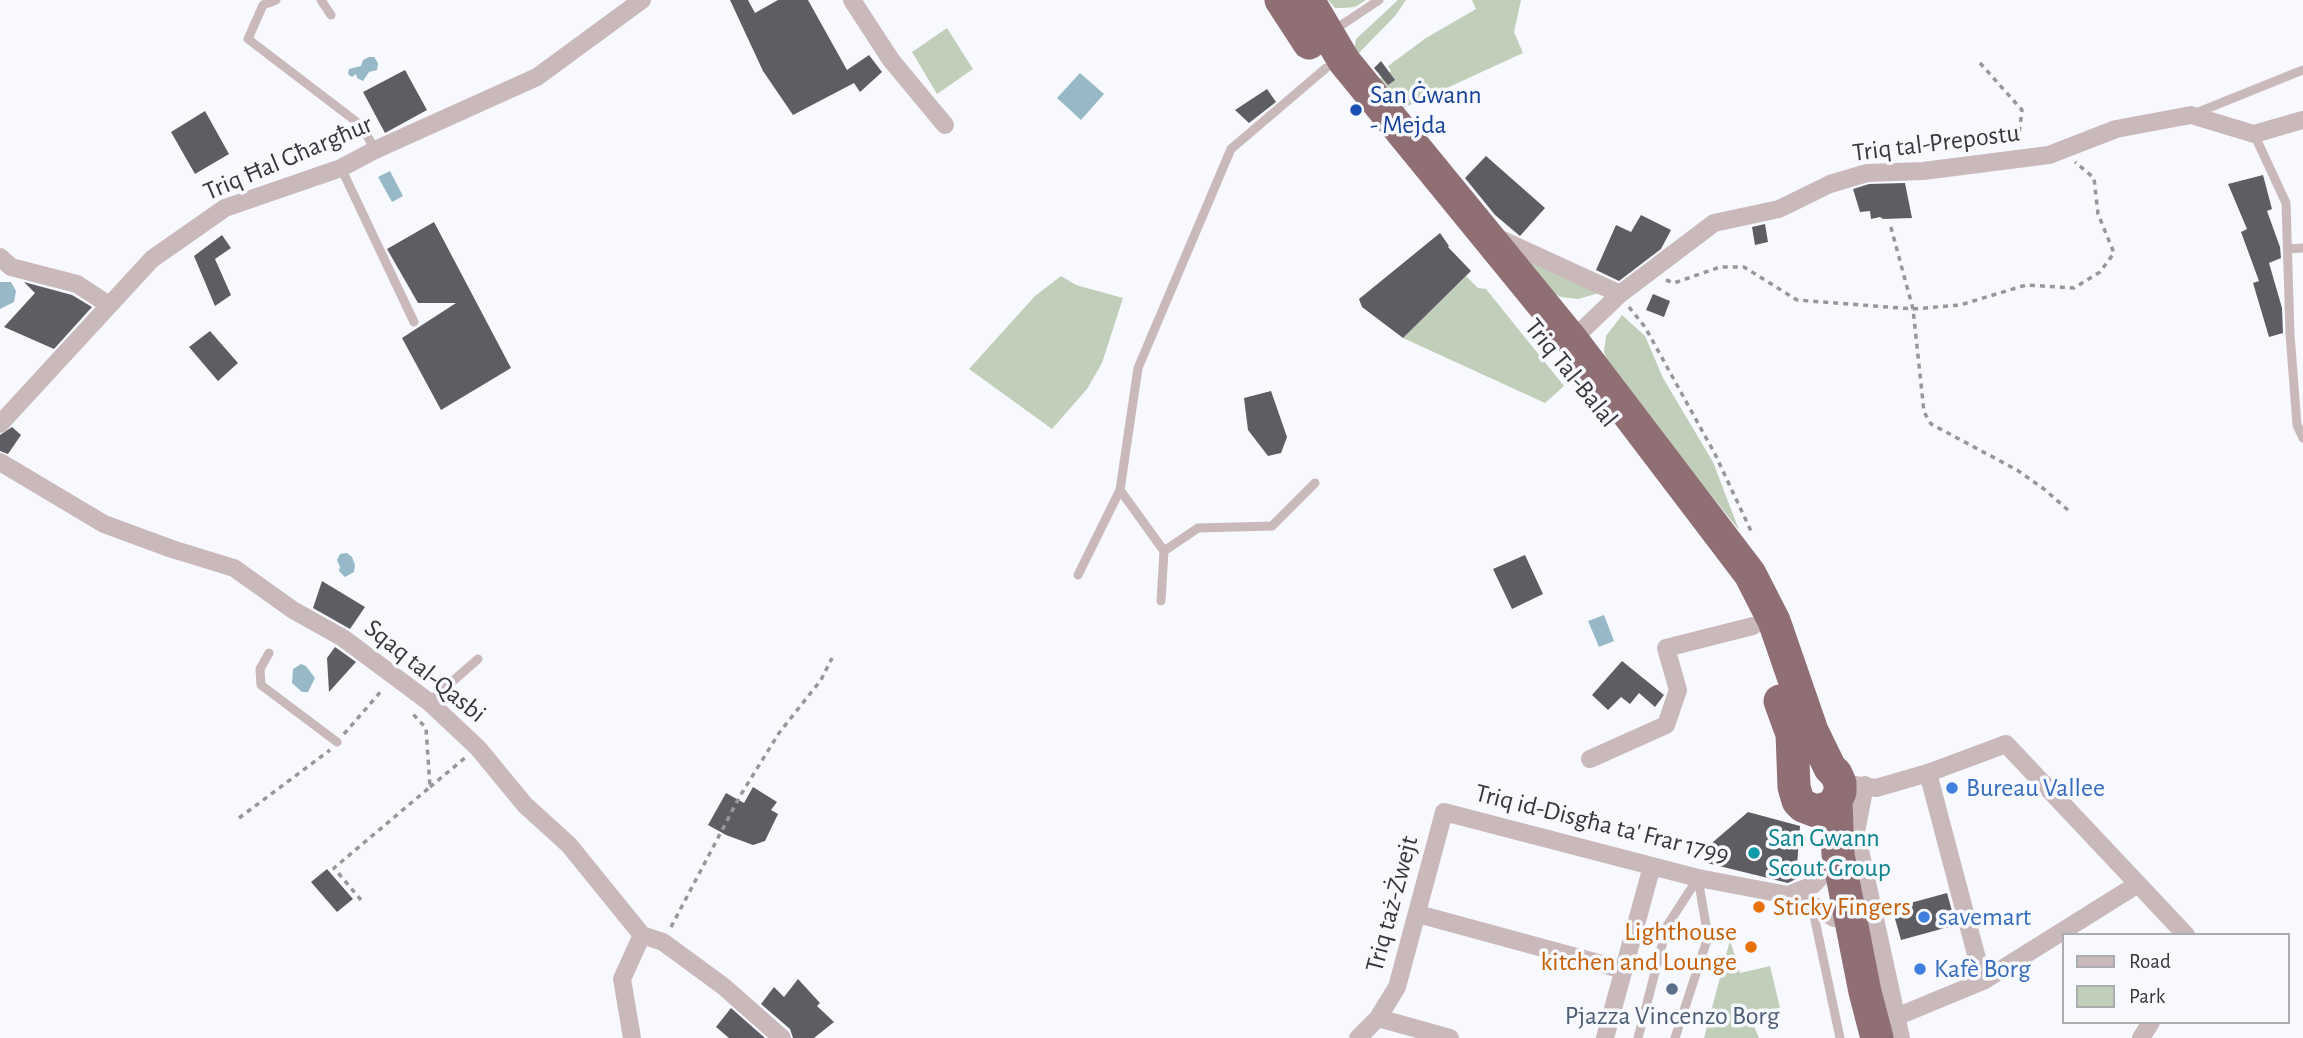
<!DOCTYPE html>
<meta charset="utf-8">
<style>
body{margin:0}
#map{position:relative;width:2303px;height:1038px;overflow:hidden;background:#f8f9fe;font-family:"Alegreya Sans",sans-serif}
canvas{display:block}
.legend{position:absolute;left:2062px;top:933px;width:228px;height:91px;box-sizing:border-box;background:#f8f9fe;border:2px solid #abacb0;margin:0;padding:9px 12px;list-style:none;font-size:21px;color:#37383b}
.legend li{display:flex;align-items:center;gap:14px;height:35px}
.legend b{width:35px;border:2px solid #abacb0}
</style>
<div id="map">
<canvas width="2303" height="1038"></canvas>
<ul class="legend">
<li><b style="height:9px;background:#c9b9bb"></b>Road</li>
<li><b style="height:19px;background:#c1ceb9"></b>Park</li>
</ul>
</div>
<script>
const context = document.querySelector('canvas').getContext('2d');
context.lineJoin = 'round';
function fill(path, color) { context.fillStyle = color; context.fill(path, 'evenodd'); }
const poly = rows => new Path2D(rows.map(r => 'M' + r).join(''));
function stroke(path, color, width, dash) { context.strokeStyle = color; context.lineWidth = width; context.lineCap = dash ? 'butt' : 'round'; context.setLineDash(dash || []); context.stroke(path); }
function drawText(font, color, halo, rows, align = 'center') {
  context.font = font + ' "Alegreya Sans",sans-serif'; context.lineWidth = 7; context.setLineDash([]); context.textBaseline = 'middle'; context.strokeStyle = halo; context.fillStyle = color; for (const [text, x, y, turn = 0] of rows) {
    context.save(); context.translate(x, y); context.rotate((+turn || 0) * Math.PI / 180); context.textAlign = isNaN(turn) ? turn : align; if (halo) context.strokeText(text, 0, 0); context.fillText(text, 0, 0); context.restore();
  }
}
fill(poly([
 [1328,0,1366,0,1355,7,1343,8,1335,8],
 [1398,0,1406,0,1395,16,1356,56,1354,51,1356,39],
 [1472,0,1521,0,1514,32,1523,53,1399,110,1376,81,1391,71,1388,66,1426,38,1476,9],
 [947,28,973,69,937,94,912,52],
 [1519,257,1599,293,1578,299,1561,297,1546,289],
 [1061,276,1076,285,1123,298,1102,363,1087,389,1052,429,969,369,1035,296],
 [1466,276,1478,288,1486,289,1564,386,1545,403,1403,338],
 [1622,315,1645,336,1663,378,1713,462,1739,530,1611,371,1604,352,1606,336],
 [1730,940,1740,973,1770,966,1780,1008,1749,1014,1759,1038,1704,1038]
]), '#c1ceb9');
fill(poly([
 [369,57,374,57,378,63,377,70,369,72,363,81,357,78,356,74,352,77,348,74,349,69,361,66,363,60],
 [1080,73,1104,94,1081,120,1057,98],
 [390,171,403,196,392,202,378,177],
 [0,282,11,282,16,291,14,302,0,309],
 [347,553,352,557,355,565,354,572,345,577,339,571,340,567,337,560,340,554],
 [1604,615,1614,641,1599,647,1588,621],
 [301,664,306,666,315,678,308,692,302,692,292,683,293,669]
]), '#97b8c7');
fill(poly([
 [730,0,748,0,755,13,778,0,808,0,847,70,869,55,882,72,860,92,854,83,793,115,763,71],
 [1381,61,1395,80,1388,85,1374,68],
 [405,70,427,110,385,133,363,92],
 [1267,89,1276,102,1249,123,1235,110],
 [205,111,229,154,195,174,171,132],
 [1486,156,1545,208,1520,236,1495,215,1465,178],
 [2263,175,2272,209,2267,211,2280,247,2281,258,2269,263,2282,308,2283,333,2269,337,2253,283,2259,281,2241,232,2247,229,2228,184],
 [1905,183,1912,218,1883,219,1880,217,1871,219,1870,211,1860,212,1853,189,1869,184],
 [1641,215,1671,230,1661,249,1619,281,1596,270,1616,225,1631,232],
 [434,222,511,368,441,410,402,338,456,303,418,303,387,249],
 [1765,224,1768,242,1755,245,1752,227],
 [1440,233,1449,246,1448,247,1471,271,1403,338,1362,307,1359,299],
 [222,235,231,248,215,259,231,295,215,306,194,256],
 [24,282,72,295,92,307,54,349,4,327,35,293],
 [1653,294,1670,301,1664,317,1646,310],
 [210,331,238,363,218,381,189,347],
 [1271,391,1287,437,1281,453,1268,456,1248,430,1244,398],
 [12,427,21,435,8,454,0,451,0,435],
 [1525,555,1543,594,1512,609,1493,569],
 [322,581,365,607,350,629,313,608],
 [335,647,356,662,329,692,327,658],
 [1622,661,1664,695,1655,707,1639,693,1630,704,1621,697,1608,710,1592,695],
 [753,787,777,802,771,810,778,814,765,841,753,845,726,835,708,825,726,793,744,803],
 [1748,812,1800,826,1796,879,1788,883,1707,863,1713,842],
 [327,869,353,899,337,912,311,882],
 [1947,893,1956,925,1901,940,1892,908],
 [798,979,820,1003,817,1006,834,1022,814,1038,793,1038,790,1029,761,1004,774,987,784,997],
 [731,1008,765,1038,729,1038,716,1027]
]), '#5e5d64');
stroke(poly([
 [1980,63,2022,110,2018,143],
 [1666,280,1674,283,1720,267,1744,267,1797,300,1913,309,1890,224],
 [1629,307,1645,327,1715,454,1751,531],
 [2068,510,2044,489,2017,470,1931,424,1924,412,1913,309,1960,305,2026,285,2074,288,2100,272,2114,253,2098,214,2094,178,2075,162],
 [344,734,383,689],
 [430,787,466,757],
 [239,818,330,750],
 [361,900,334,868,430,787,426,728,411,712],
 [671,927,740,796,779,733,821,680,832,658]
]), '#96979b', 3.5, [5, 5]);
stroke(poly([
 [276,0,263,5,248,39,362,126,375,150],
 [321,0,331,15],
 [1334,30,1379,0],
 [2196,113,2303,70],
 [2254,134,2286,203,2290,334,2297,425,2303,438],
 [341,168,414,322],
 [2288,249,2303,248],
 [1120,490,1164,551,1161,601],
 [1164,551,1198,528,1272,526,1315,483],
 [1078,575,1120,490,1138,368,1231,149,1326,68],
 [269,653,260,669,261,685,337,742],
 [429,702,478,659],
 [1812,906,1840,1038],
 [1638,1038,1667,926,1698,878],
 [1675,1038,1708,937,1698,878]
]), '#c9b9bb', 9);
stroke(poly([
 [852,0,891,60,945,125],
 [1498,238,1620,294],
 [0,257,11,267,77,284,109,305],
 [1572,340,1620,294,1714,223,1779,209,1830,184,1867,173,1923,171,2049,155,2116,129,2191,115,2254,134,2303,120],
 [0,424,152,259,225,208,341,168,375,150,537,77,642,0],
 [0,462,104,524,172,549,234,568,293,610,343,638,429,702,478,748,525,805,569,845,642,935,663,942,723,986,782,1038],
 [1590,759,1666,725,1678,690,1666,648,1753,626],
 [1928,773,1983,981],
 [1840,783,1876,788,1928,773,2006,744,2186,935],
 [1865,785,1856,832,1901,1038],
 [1788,895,1813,885,1826,871],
 [1418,914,1624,970],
 [1896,1017,1983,981,2138,884],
 [1378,1018,1450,1038],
 [632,1038,622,979,642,935],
 [1358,1038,1378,1018,1397,987,1444,812,1698,878,1788,895,1811,904,1834,918],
 [1605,1038,1652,866],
 [2141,1038,2151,1022]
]), '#c9b9bb', 18);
stroke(poly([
 [1281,0,1309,43],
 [1308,0,1344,61,1572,340,1750,574,1774,621,1812,731,1830,768,1836,774,1840,783,1840,792,1836,801,1838,855,1865,992,1877,1038],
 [1780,701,1792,734,1794,787,1798,801,1803,806,1816,811,1830,807,1836,801]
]), '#906f74', 33);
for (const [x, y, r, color] of [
 [1356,110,7,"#1a4fb4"],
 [1952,788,7,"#3f7fe0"],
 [1754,853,7,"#0f9aa8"],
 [1759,907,7,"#e8710a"],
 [1924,917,7,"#3f7fe0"],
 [1751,947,7,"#e8710a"],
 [1920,969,7,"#3f7fe0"],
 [1672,989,7,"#5c6f8a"]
]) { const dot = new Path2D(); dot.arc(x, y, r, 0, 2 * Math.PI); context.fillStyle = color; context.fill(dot); stroke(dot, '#f8f9fe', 2.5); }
drawText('26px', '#164399', '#f8f9fe', [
 ["San Ġwann",1370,95],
 ["- Mejda",1370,125]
], 'left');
drawText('26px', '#37383b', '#f8f9fe', [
 ["Triq tal-Prepostu",1936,143,-7],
 ["Triq Ħal Għargħur",288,158,-23],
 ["Triq Tal-Balal",1571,373,51],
 ["Sqaq tal-Qasbi",425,671,39],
 ["Triq id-Disgħa ta' Frar 1799",1602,824,14],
 ["Triq taż-Żwejt",1392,904,-75]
]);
drawText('26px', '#366cbe', '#f8f9fe', [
 ["Bureau Vallee",1966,788],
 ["savemart",1938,917],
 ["Kafè Borg",1934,969]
], 'left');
drawText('26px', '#0d838f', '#f8f9fe', [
 ["San Gwann",1768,838],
 ["Scout Group",1768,868]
], 'left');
drawText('26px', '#c56008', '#f8f9fe', [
 ["Sticky Fingers",1773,907],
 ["Lighthouse",1737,932,"right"],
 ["kitchen and Lounge",1737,962,"right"]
], 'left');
drawText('26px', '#4e5e75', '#f8f9fe', [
 ["Pjazza Vincenzo Borg",1672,1016]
]);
</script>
